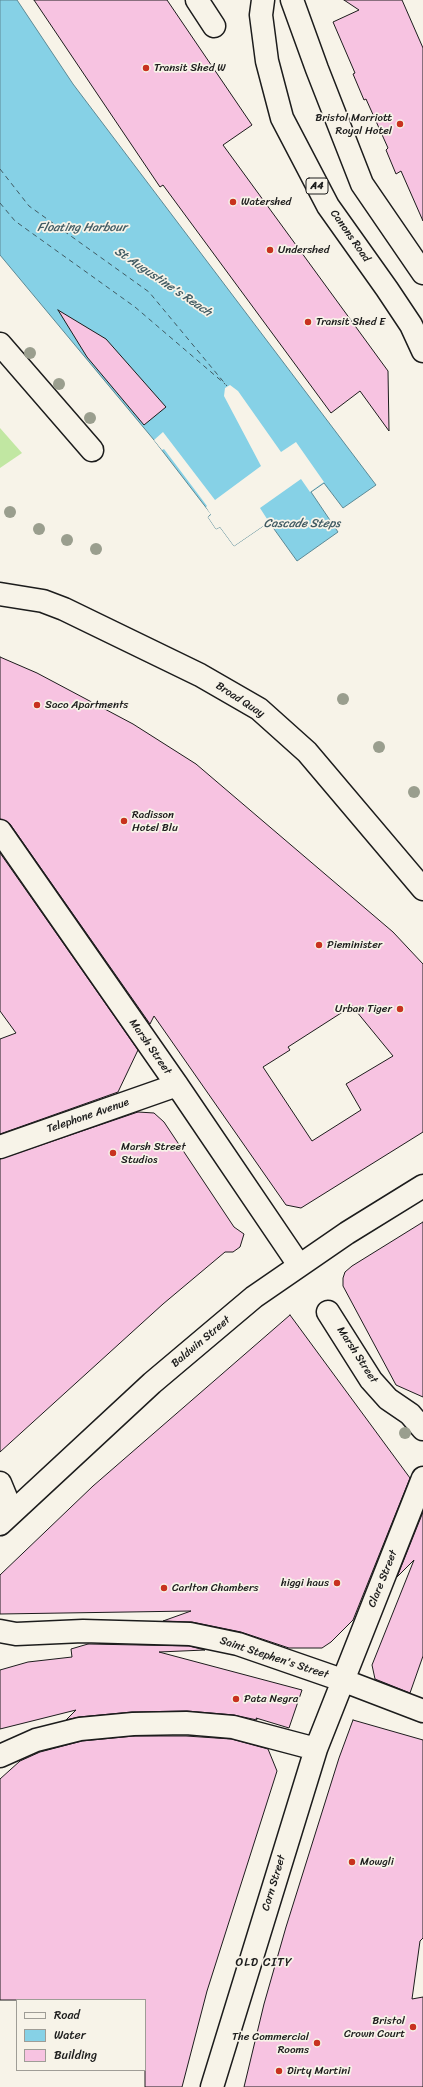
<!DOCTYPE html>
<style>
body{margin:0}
#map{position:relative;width:423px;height:2087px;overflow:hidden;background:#f7f3e8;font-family:Sriracha,sans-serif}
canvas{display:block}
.legend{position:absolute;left:16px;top:1999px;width:130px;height:72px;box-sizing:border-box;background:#f7f3e8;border:1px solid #9f9d96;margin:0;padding:5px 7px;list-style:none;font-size:12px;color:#1c1c1c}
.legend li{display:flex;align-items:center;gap:8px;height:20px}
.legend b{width:20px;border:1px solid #9f9d96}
</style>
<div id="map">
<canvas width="423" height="2087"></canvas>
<ul class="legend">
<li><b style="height:5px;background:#f7f3e8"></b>Road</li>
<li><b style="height:11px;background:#86d1e6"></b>Water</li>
<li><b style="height:11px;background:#f7c3e1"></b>Building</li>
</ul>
</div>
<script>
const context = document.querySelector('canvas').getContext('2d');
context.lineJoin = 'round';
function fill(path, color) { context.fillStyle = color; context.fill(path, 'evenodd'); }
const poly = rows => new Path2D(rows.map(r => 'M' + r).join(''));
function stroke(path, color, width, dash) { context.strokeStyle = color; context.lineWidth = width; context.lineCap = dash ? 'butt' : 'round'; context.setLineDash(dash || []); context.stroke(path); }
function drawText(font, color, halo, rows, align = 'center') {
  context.font = font + ' Sriracha,sans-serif'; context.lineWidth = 3.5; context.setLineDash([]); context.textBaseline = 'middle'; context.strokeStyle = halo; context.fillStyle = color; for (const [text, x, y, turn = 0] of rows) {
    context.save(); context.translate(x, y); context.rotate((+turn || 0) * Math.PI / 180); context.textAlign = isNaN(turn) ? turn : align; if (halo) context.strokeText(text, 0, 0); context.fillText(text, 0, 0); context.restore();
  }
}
fill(poly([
 [0,428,22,453,0,468]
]), '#c1e7a2');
const water = poly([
 [0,0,17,0,73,84,376,485,343,508,324,483,311,492,338,532,297,561,269,522,234,546,220,527,216,529,208,517,211,514,154,440,0,255,0,0]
]);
fill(water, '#86d1e6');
stroke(water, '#5c8995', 1);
fill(poly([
 [230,385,238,391,281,452,296,442,324,482,310,492,301,479,260,508,269,522,234,546,220,527,216,529,208,517,211,515,206,507,207,506,164,449,162,450,154,440,163,432,215,500,261,466,224,396,225,388]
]), '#f7f3e8');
stroke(poly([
 [0,169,29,206,149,292,227,386],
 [0,203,15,221,135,307,225,384]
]), '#415b63', 1, [5, 4]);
const building = poly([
 [34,0,167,0,252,125,223,145,388,371,389,431,360,391,331,413,163,185,160,187,34,0],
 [344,0,402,0,423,48,423,221,401,171,396,174,386,150,388,148,366,99,364,100,353,74,355,73,333,22,359,10,344,0],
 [58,310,106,339,166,407,144,425,87,357,58,310],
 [0,657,37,673,133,724,196,764,393,932,423,964,423,1132,301,1208,286,1205,154,1016,150,1024,10,824,0,819,0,657],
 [352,1006,393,1056,346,1084,361,1110,312,1141,263,1067,290,1050,288,1047,352,1006],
 [0,853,138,1050,118,1092,0,1134,0,1039,16,1033,0,1011,0,853],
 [138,1112,154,1113,164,1122,234,1227,244,1234,240,1247,233,1252,225,1252,163,1304,0,1452,0,1159,138,1112],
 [423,1222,423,1397,396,1385,343,1286,343,1278,345,1272,352,1266,423,1222],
 [290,1315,410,1478,353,1620,331,1642,322,1648,289,1648,241,1632,192,1622,163,1621,191,1611,0,1614,0,1575,93,1486,290,1315],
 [423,1512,423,1656,410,1693,375,1679,372,1665,414,1560,397,1577,423,1512],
 [88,1644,189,1646,205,1650,159,1652,302,1690,289,1728,256,1718,257,1720,234,1715,187,1711,132,1712,79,1717,66,1720,76,1710,0,1729,0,1670,28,1662,72,1657,71,1649,88,1644],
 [353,1720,423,1740,423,1938,420,1941,412,1999,423,1997,423,2087,244,2087,264,2004,286,1927,339,1758,353,1720],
 [134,1736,186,1736,231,1739,268,1749,277,1771,207,1991,182,2087,145,2087,145,2000,0,2000,0,1779,20,1761,40,1752,82,1741,134,1736]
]);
fill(building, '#f7c3e1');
stroke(building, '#1c1c1c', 1);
const minor = poly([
 [197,0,214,26],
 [0,344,92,450],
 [0,594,43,601,64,609,200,675,259,709,307,752,423,889],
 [0,831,177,1085,299,1265],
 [0,1147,177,1085],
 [328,1312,371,1380,388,1399,410,1414,423,1429],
 [0,1483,12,1512],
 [0,1631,16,1634,83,1631,190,1634,238,1644,342,1680,423,1711],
 [0,1756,36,1740,80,1729,133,1724,186,1723,233,1727,316,1749],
 [212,2087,316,1749,423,1478]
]);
const major = poly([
 [263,0,261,15,267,61,282,118,328,206,387,289,411,325,423,351],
 [292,0,317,69,362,184,423,273],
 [0,1524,152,1383,254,1297,347,1233,423,1186]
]);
stroke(minor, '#1c1c1c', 25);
stroke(major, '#1c1c1c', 25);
stroke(minor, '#f7f3e8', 22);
stroke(major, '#f7f3e8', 22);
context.fillStyle = '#9a9e8e';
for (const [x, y] of [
 [30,353],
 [59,384],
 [90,418],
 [10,512],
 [39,529],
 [67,540],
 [96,549],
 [343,699],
 [379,747],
 [414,792],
 [405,1433]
]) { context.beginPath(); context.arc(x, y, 6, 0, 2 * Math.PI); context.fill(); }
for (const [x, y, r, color] of [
 [146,68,4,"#c8321e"],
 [400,124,4,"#c8321e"],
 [233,202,4,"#c8321e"],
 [270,250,4,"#c8321e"],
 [308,322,4,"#c8321e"],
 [37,705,4,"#c8321e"],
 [124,821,4,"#c8321e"],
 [319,945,4,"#c8321e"],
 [400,1009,4,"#c8321e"],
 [113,1153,4,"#c8321e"],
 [337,1583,4,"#c8321e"],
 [164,1588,4,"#c8321e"],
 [236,1699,4,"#c8321e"],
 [352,1862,4,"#c8321e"],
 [413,2027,4,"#c8321e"],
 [317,2043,4,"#c8321e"],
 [279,2071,4,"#c8321e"]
]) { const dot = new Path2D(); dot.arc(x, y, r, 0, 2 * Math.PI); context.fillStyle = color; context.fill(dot); stroke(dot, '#f7f3e8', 1.5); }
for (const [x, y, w] of [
 [317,186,22]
]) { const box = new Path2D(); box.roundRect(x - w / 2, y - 8, w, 16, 3); context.fillStyle = '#f7f3e8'; context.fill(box); stroke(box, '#1c1c1c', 1); }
drawText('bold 10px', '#1c1c1c', null, [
 ["A4",317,186]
]);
drawText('11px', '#1c1c1c', '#f7f3e8', [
 ["Transit Shed W",154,68],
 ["Bristol Marriott",392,118,"right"],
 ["Royal Hotel",392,131,"right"],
 ["Watershed",241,202],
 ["Undershed",278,250],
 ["Transit Shed E",316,322],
 ["Saco Apartments",45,705],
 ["Radisson",132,815],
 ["Hotel Blu",132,828],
 ["Pieminister",327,945],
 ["Urban Tiger",392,1009,"right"],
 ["Marsh Street",121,1147],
 ["Studios",121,1160],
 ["higgi haus",329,1583,"right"],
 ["Carlton Chambers",172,1588],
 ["Pata Negra",244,1699],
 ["Mowgli",360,1862],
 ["Bristol",405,2021,"right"],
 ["Crown Court",405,2034,"right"],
 ["The Commercial",309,2037,"right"],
 ["Rooms",309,2050,"right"],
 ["Dirty Martini",287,2071]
], 'left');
drawText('11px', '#1c1c1c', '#f7f3e8', [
 ["Canons Road",350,236,55],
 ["Broad Quay",240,700,33],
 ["Marsh Street",150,1047,55],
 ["Telephone Avenue",88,1116,-19],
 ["Baldwin Street",201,1342,-40],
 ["Marsh Street",357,1355,57],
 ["Clare Street",383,1579,-68],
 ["Saint Stephen's Street",274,1658,18],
 ["Corn Street",274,1883,-73]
]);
drawText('italic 12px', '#415b63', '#f7f3e8', [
 ["Floating Harbour",82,228],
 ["St Augustine's Reach",163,282,34],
 ["Cascade Steps",302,524]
]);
context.letterSpacing = '1px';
drawText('12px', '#1c1c1c', '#f7f3e8', [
 ["OLD CITY",264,1963]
]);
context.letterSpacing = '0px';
</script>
